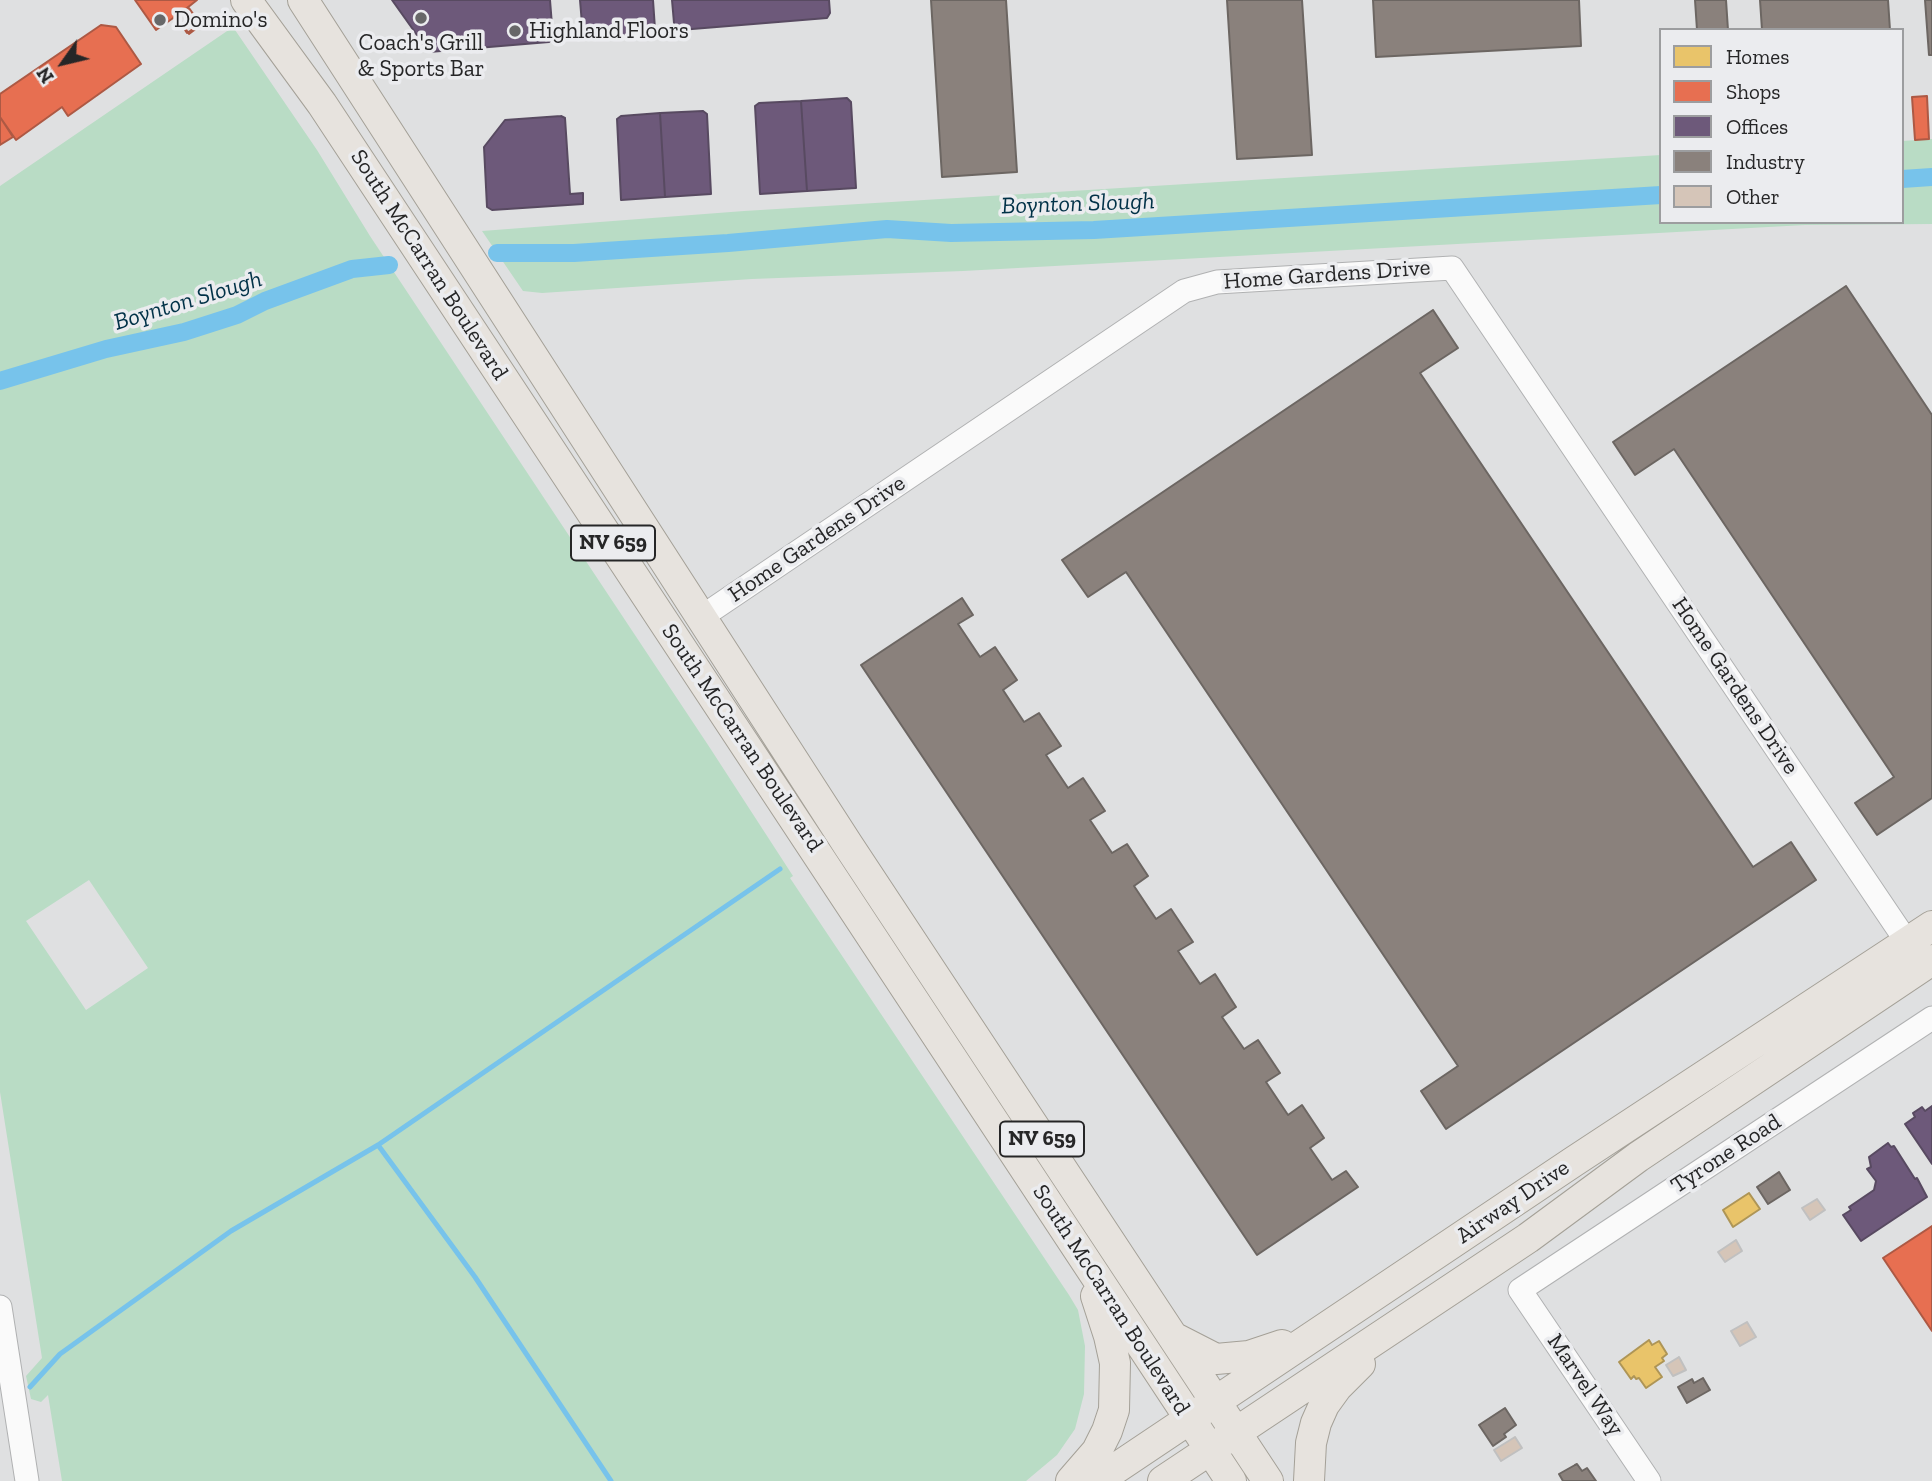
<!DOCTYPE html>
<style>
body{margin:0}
#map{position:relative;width:1932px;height:1481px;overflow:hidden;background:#dfe0e1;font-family:"Zilla Slab",serif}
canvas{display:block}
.legend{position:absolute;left:1659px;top:28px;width:245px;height:196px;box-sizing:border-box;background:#ebecef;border:2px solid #9c9d9f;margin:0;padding:9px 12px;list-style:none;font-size:21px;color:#262627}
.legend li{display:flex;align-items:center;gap:14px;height:35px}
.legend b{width:35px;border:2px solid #9c9d9f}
.north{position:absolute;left:28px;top:28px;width:70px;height:70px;-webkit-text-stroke:5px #ebecef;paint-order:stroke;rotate:236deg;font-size:19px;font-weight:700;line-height:28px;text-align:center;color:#262627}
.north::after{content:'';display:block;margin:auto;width:24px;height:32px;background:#262627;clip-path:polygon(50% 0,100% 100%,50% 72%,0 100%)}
</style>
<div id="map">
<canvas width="1932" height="1481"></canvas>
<ul class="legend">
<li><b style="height:19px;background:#e9c46a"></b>Homes</li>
<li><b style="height:19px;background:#e76f51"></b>Shops</li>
<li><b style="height:19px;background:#6d597a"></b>Offices</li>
<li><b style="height:19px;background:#8a817c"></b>Industry</li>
<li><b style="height:19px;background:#d5c5b8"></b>Other</li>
</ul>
<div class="north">N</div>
</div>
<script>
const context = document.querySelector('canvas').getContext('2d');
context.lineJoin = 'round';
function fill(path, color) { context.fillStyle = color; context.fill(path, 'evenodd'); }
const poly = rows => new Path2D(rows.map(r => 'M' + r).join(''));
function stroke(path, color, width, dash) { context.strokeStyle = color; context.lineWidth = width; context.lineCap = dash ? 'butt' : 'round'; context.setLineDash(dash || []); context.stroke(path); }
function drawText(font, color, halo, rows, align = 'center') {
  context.font = font + ' "Zilla Slab",serif'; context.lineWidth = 7; context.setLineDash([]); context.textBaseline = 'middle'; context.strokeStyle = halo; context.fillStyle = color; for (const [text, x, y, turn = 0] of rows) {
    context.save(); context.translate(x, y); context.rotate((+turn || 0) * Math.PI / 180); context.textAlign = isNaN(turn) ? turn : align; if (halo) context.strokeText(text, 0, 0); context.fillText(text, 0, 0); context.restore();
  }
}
fill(poly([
 [233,27,317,150,370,236,710,748,793,876,790,878,1069,1295,1078,1310,1085,1346,1084,1394,1075,1429,1057,1455,1026,1481,62,1481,48,1395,41,1402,31,1399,26,1376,42,1358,0,1092,0,186],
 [89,880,148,968,86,1010,26,921],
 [1932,139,1932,224,1805,225,963,271,752,279,542,293,523,291,482,231,744,211,1661,155,1661,222,1902,222,1902,141]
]), '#b9dcc5');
const homes = poly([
 [1749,1193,1760,1209,1733,1227,1723,1210,1749,1193],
 [1649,1340,1652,1345,1659,1341,1667,1354,1662,1358,1664,1361,1655,1367,1662,1377,1646,1388,1639,1378,1636,1379,1634,1376,1631,1379,1619,1362,1649,1340]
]);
fill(homes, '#e9c46a');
stroke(homes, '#ae9556', 2);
const shops = poly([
 [135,0,197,0,187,8,199,25,187,33,176,16,156,30,135,0],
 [189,8,201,25,189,34,177,16,189,8],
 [101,25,116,27,141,64,68,116,62,107,16,140,0,117,0,94,101,25],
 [1927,96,1929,139,1915,140,1912,97,1927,96],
 [0,117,13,137,0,145,0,117],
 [1932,1226,1932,1331,1883,1258,1932,1226]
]);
fill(shops, '#e76f51');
stroke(shops, '#ad5944', 2);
const offices = poly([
 [392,0,550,0,553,38,549,42,429,52,392,0],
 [580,0,653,0,655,29,652,33,590,38,583,36,580,0],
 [672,0,829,0,830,13,827,18,680,30,676,29,674,23,672,0],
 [847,98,851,102,856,188,807,191,801,101,847,98],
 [801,101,807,191,760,194,755,106,759,103,801,101],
 [703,111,707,114,711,194,665,197,660,113,703,111],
 [660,113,665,197,621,200,617,119,621,116,660,113],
 [561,116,565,118,570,194,583,193,583,204,492,210,487,207,484,147,505,120,561,116],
 [1932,1106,1932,1164,1905,1124,1915,1117,1913,1113,1922,1107,1925,1111,1932,1106],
 [1888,1143,1891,1147,1894,1146,1915,1179,1917,1178,1927,1197,1861,1241,1843,1215,1851,1210,1849,1207,1874,1190,1876,1181,1867,1169,1871,1167,1869,1157,1888,1143]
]);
fill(offices, '#6d597a');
stroke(offices, '#584a61', 2);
const industry = poly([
 [931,0,1006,0,1017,172,942,177,931,0],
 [1227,0,1302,0,1312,155,1237,159,1227,0],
 [1373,0,1579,0,1581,46,1376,57,1373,0],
 [1695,0,1726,0,1728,30,1697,30,1695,0],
 [1760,0,1888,0,1890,30,1762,30,1760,0],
 [1925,0,1932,0,1932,55,1929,55,1925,0],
 [1846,286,1932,415,1932,798,1877,835,1855,803,1894,777,1674,449,1635,475,1613,442,1846,286],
 [1433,310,1458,348,1420,373,1686,768,1753,867,1791,842,1816,880,1446,1129,1421,1091,1458,1066,1325,868,1126,572,1088,597,1062,560,1433,310],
 [962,598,973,615,958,624,980,657,995,647,1017,680,1003,690,1024,722,1039,713,1061,746,1046,755,1068,788,1083,778,1105,811,1090,820,1112,853,1127,844,1148,876,1134,886,1156,919,1171,909,1193,942,1178,951,1200,984,1215,974,1236,1007,1222,1017,1244,1049,1258,1040,1280,1073,1266,1082,1288,1115,1302,1105,1324,1138,1310,1148,1332,1180,1346,1171,1358,1187,1257,1255,861,665,962,598],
 [1779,1172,1790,1190,1768,1204,1757,1187,1779,1172],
 [1703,1378,1710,1390,1687,1403,1678,1387,1692,1379,1694,1383,1703,1378],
 [1505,1408,1516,1425,1504,1434,1506,1437,1493,1446,1479,1425,1505,1408],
 [1575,1465,1577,1464,1582,1471,1587,1468,1596,1481,1563,1481,1559,1474,1575,1465]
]);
fill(industry, '#8a817c');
stroke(industry, '#6c6662', 2);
stroke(poly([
 [378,1145,475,1277,611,1481],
 [30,1387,60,1354,231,1231,378,1145,780,869]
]), '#77c3eb', 5);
stroke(poly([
 [1902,179,1932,177],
 [497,253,574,253,728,243,887,229,951,233,1094,230,1661,195],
 [0,381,106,349,184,332,237,315,265,301,352,269,389,265]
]), '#77c3eb', 18);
const building = poly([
 [1817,1199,1825,1210,1810,1220,1802,1208,1817,1199],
 [1736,1240,1742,1251,1725,1262,1718,1252,1736,1240],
 [1747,1322,1756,1337,1740,1346,1731,1331,1747,1322],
 [1679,1357,1686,1370,1673,1376,1666,1365,1679,1357],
 [1515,1437,1522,1448,1501,1461,1494,1450,1515,1437]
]);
fill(building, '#d5c5b8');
stroke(building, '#c0c0c0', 2);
const minor = poly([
 [700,618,1184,291,1217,282,1452,268,1907,942],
 [0,1307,27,1481],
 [1649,1481,1520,1290,1932,1018]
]);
const major = poly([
 [246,0,322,104,1231,1481],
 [303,0,848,845,1268,1481],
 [1175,1338,1216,1359,1249,1356,1282,1345],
 [1071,1481,1097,1451,1107,1431,1114,1410,1115,1363,1109,1336,1096,1296],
 [1097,1481,1573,1162,1932,926],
 [1163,1481,1528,1238,1638,1157,1932,960],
 [1309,1481,1311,1443,1316,1423,1324,1405,1337,1387,1360,1364]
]);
stroke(minor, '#b0b1b2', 25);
stroke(major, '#a4a097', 32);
stroke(minor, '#fafafa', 23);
stroke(major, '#e7e3de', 30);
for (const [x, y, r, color] of [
 [421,18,7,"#676768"],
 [160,20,7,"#676768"],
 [515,31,7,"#676768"]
]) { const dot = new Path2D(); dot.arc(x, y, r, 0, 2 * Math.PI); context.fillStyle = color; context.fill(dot); stroke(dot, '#ebecef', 2.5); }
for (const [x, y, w] of [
 [613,543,84],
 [1042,1139,84]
]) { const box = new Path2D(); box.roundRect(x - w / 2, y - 17.5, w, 35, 5); context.fillStyle = '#ebecef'; context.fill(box); stroke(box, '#262627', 2); }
drawText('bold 21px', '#262627', null, [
 ["NV 659",613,543],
 ["NV 659",1042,1139]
]);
drawText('23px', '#262627', '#ebecef', [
 ["Domino's",174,20],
 ["Highland Floors",529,31],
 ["Coach's Grill",421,43,"center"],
 ["& Sports Bar",421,69,"center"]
], 'left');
drawText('23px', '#262627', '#ebecef', [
 ["South McCarran Boulevard",429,265,57],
 ["Home Gardens Drive",1327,275,-4],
 ["Home Gardens Drive",817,539,-34],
 ["Home Gardens Drive",1735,686,56],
 ["South McCarran Boulevard",742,738,56],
 ["Tyrone Road",1726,1154,-33],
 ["Airway Drive",1513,1202,-34],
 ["South McCarran Boulevard",1111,1300,57],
 ["Marvel Way",1585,1385,56]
]);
drawText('italic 24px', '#003147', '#ebecef', [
 ["Boynton Slough",1078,204,-2],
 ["Boynton Slough",188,301,-17]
]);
</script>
